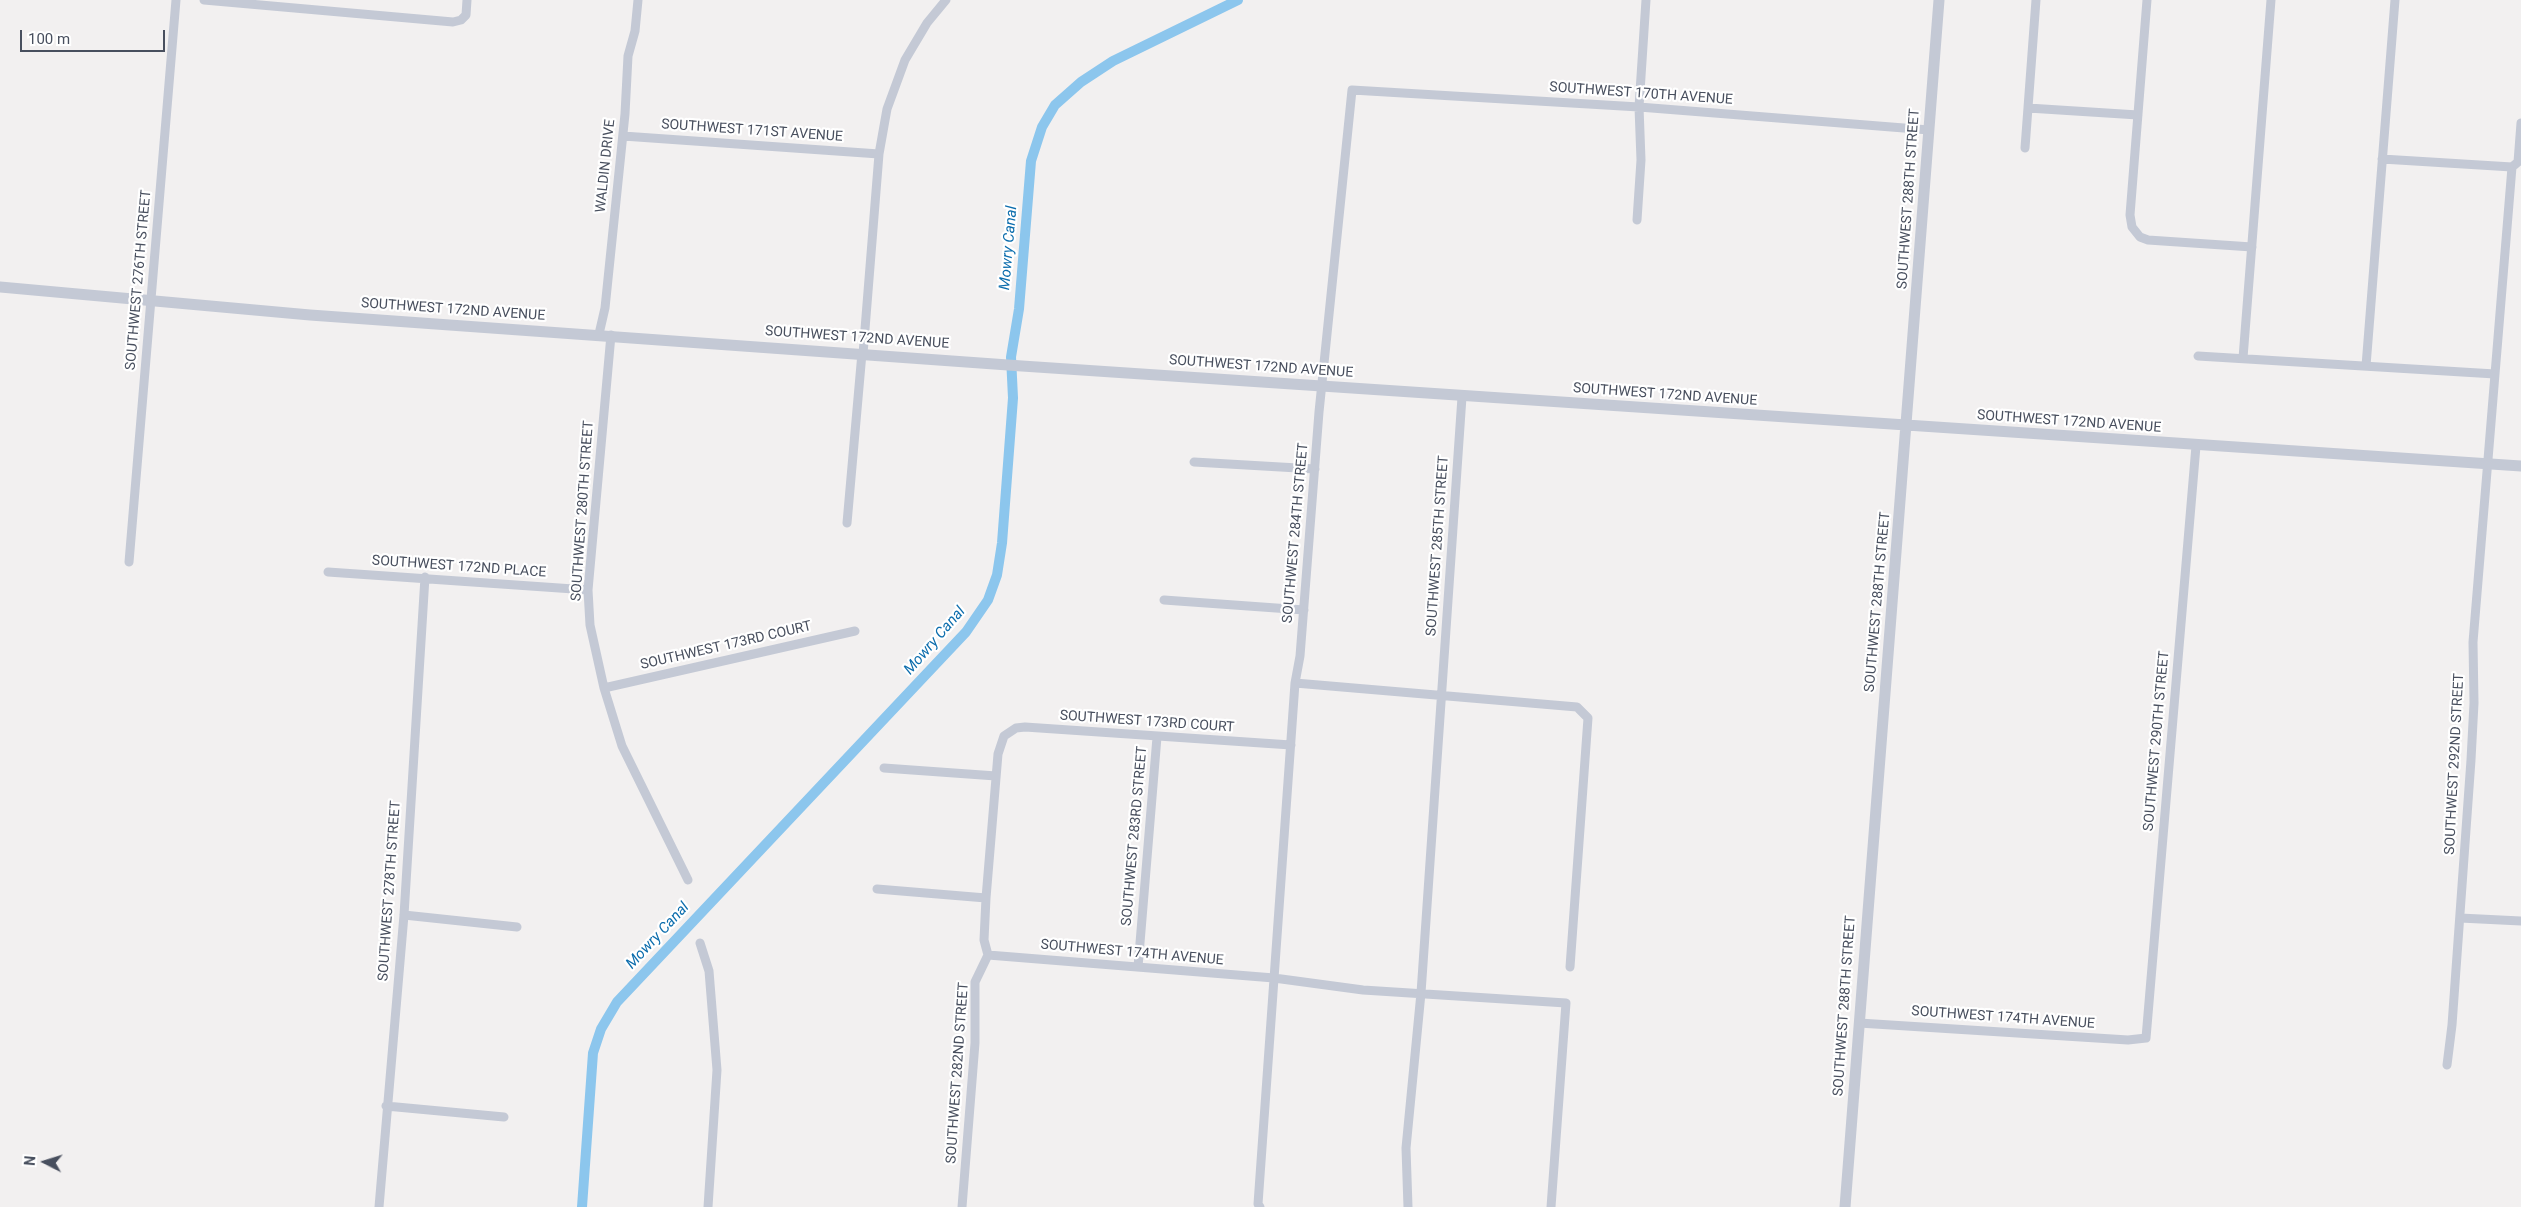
<!DOCTYPE html>
<style>
body{margin:0}
#map{position:relative;width:2521px;height:1207px;overflow:hidden;background:#f2f0f0;font-family:Roboto,sans-serif}
canvas{display:block}
.north{position:absolute;left:20px;top:1137px;width:50px;height:50px;-webkit-text-stroke:4px #fff;paint-order:stroke;rotate:275deg;font-size:14px;font-weight:700;line-height:20px;text-align:center;color:#484f5e}
.north::after{content:'';display:block;margin:auto;width:18px;height:22px;background:#484f5e;clip-path:polygon(50% 0,100% 100%,50% 72%,0 100%)}
.scale{position:absolute;left:20px;top:30px;width:145px;height:22px;box-sizing:border-box;border:2px solid #484f5e;border-top:0;padding-left:6px;font-size:15px;line-height:18px;white-space:nowrap;color:#484f5e;-webkit-text-stroke:4px #fff;paint-order:stroke}
</style>
<div id="map">
<canvas width="2521" height="1207"></canvas>
<div class="north">N</div>
<div class="scale">100 m</div>
</div>
<script>
const context = document.querySelector('canvas').getContext('2d');
context.lineJoin = 'round';
const poly = rows => new Path2D(rows.map(r => 'M' + r).join(''));
function stroke(path, color, width, dash) { context.strokeStyle = color; context.lineWidth = width; context.lineCap = dash ? 'butt' : 'round'; context.setLineDash(dash || []); context.stroke(path); }
function drawText(font, color, halo, rows, align = 'center') {
  context.font = font + ' Roboto,sans-serif'; context.lineWidth = 4.5; context.setLineDash([]); context.textBaseline = 'middle'; context.strokeStyle = halo; context.fillStyle = color; for (const [text, x, y, turn = 0] of rows) {
    context.save(); context.translate(x, y); context.rotate((+turn || 0) * Math.PI / 180); context.textAlign = isNaN(turn) ? turn : align; if (halo) context.strokeText(text, 0, 0); context.fillText(text, 0, 0); context.restore();
  }
}
stroke(poly([
 [582,1207,593,1053,601,1029,617,1002,966,632,988,600,997,575,1002,543,1013,398,1011,357,1019,309,1031,161,1042,127,1055,105,1081,82,1113,61,1238,0]
]), '#8cc6ed', 10);
stroke(poly([
 [204,0,453,22,461,20,466,15,467,0],
 [2147,0,2130,215,2132,227,2140,237,2148,240,2252,247],
 [2028,108,2138,115],
 [623,136,879,154],
 [2025,148,2036,0],
 [2382,159,2512,167,2518,162],
 [2518,162,2521,123],
 [1637,220,1641,160,1639,107,1646,0],
 [599,334,605,308,625,114,628,56,635,31,638,0],
 [611,335,588,590,590,625,604,688,622,746,688,880],
 [863,354,879,154,887,109,905,60,927,23,946,0],
 [2198,356,2495,374],
 [2243,358,2271,0],
 [2366,366,2395,0],
 [1194,462,1315,469],
 [847,523,862,353],
 [129,562,176,0],
 [328,572,588,590],
 [1164,600,1304,610],
 [1295,683,1577,707,1588,718,1570,967],
 [604,688,855,631],
 [884,768,996,776],
 [877,889,986,898],
 [404,915,517,927],
 [2460,918,2521,921],
 [700,943,709,971,717,1070,708,1207],
 [988,955,1274,978,1363,990,1566,1003,1551,1207],
 [1138,967,1157,737],
 [1859,1023,2128,1040,2146,1038,2196,446],
 [2447,1065,2452,1025,2471,760,2474,703,2473,642,2512,167],
 [386,1106,504,1117],
 [379,1207,404,915,425,577],
 [962,1207,975,1043,975,982,988,955,984,940,986,898,998,754,1004,736,1016,728,1025,727,1291,745],
 [1260,1207,1258,1204,1295,683,1300,656,1319,412,1352,90,1639,107,1929,130],
 [1408,1207,1406,1148,1421,993,1462,397]
]), '#c4c9d5', 9);
stroke(poly([
 [0,287,310,315,1022,366,2521,466],
 [1845,1207,1939,0]
]), '#c4c9d5', 11);
drawText('14px', '#484f5e', '#fff', [
 ["SOUTHWEST 170TH AVENUE",1641,94,4],
 ["SOUTHWEST 171ST AVENUE",752,131,4],
 ["WALDIN DRIVE",606,166,-84],
 ["SOUTHWEST 288TH STREET",1909,199,-86],
 ["SOUTHWEST 276TH STREET",139,280,-85],
 ["SOUTHWEST 172ND AVENUE",453,310,4],
 ["SOUTHWEST 172ND AVENUE",857,338,4],
 ["SOUTHWEST 172ND AVENUE",1261,367,4],
 ["SOUTHWEST 172ND AVENUE",1665,395,4],
 ["SOUTHWEST 172ND AVENUE",2069,422,4],
 ["SOUTHWEST 280TH STREET",583,511,-86],
 ["SOUTHWEST 284TH STREET",1296,533,-85],
 ["SOUTHWEST 285TH STREET",1438,546,-86],
 ["SOUTHWEST 172ND PLACE",459,567,4],
 ["SOUTHWEST 288TH STREET",1878,602,-85],
 ["SOUTHWEST 173RD COURT",726,646,-13],
 ["SOUTHWEST 173RD COURT",1147,722,4],
 ["SOUTHWEST 290TH STREET",2157,741,-85],
 ["SOUTHWEST 292ND STREET",2455,764,-87],
 ["SOUTHWEST 283RD STREET",1135,836,-85],
 ["SOUTHWEST 278TH STREET",390,891,-86],
 ["SOUTHWEST 174TH AVENUE",1132,953,5],
 ["SOUTHWEST 288TH STREET",1845,1006,-86],
 ["SOUTHWEST 174TH AVENUE",2003,1018,4],
 ["SOUTHWEST 282ND STREET",958,1073,-86]
]);
drawText('italic 15px', '#0c6dad', '#fff', [
 ["Mowry Canal",1009,248,-85],
 ["Mowry Canal",935,641,-49],
 ["Mowry Canal",658,936,-47]
]);
</script>
